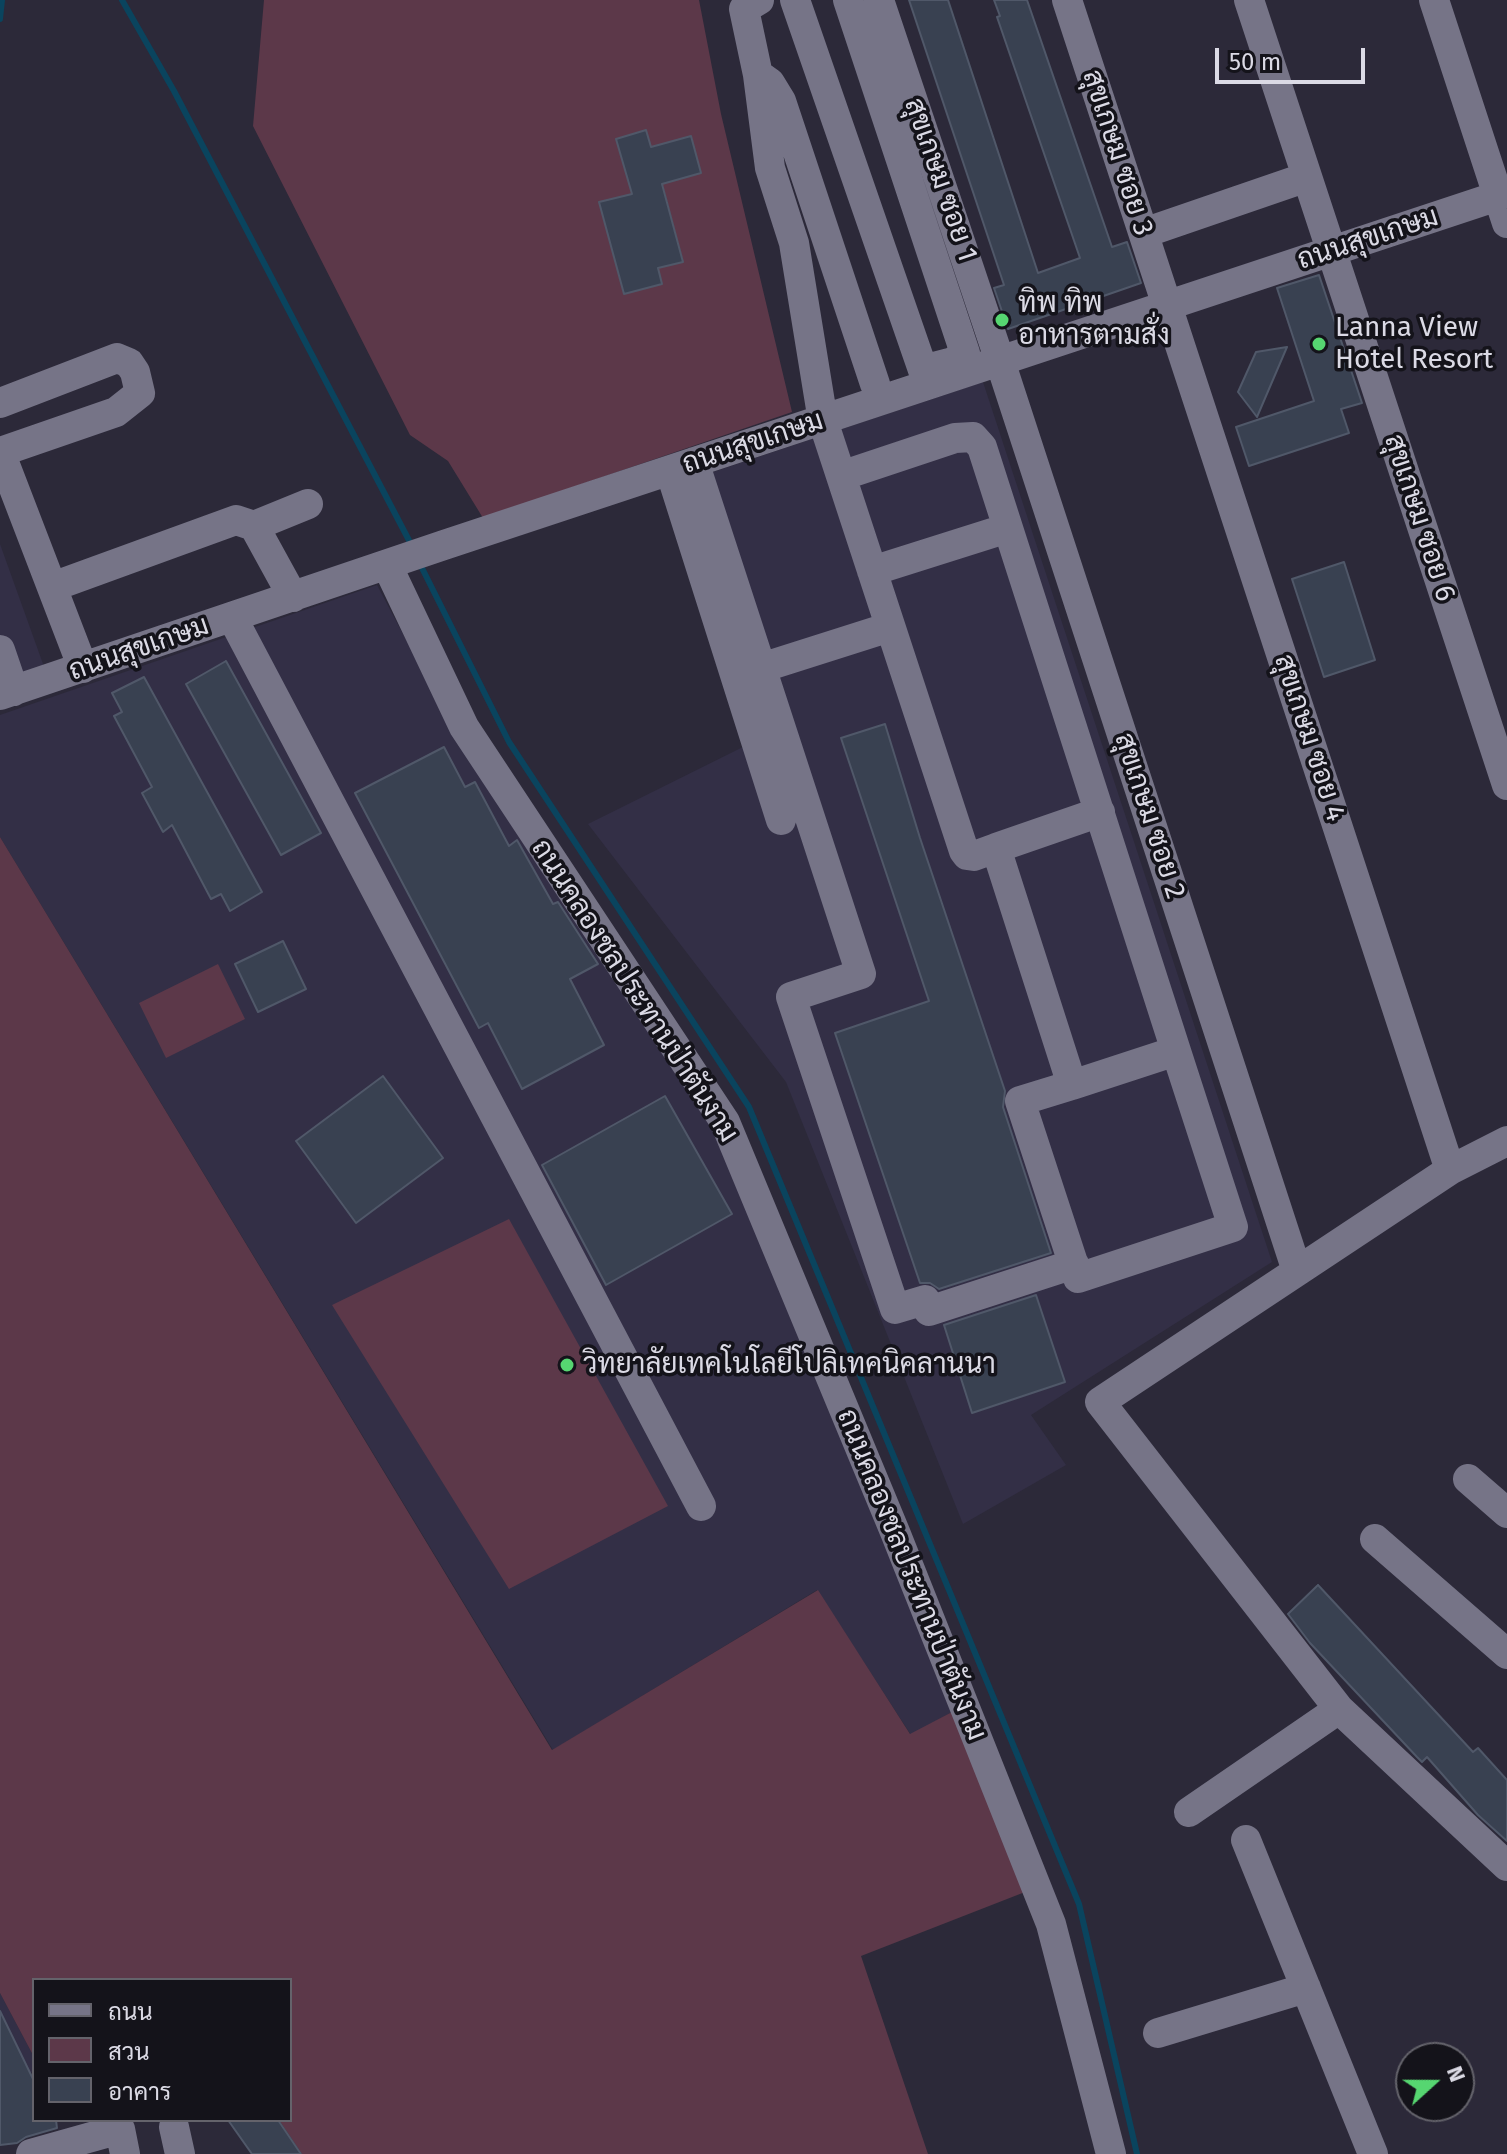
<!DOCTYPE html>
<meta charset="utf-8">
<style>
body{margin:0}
#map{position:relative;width:1507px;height:2154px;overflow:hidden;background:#2c2939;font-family:"Fira Sans",Sarabun,sans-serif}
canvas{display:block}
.legend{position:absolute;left:32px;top:1978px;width:260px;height:144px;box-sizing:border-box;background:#14131a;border:2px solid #64636b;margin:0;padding:10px 14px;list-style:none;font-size:24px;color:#dbdae5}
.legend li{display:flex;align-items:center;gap:16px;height:40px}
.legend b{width:40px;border:2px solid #64636b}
.north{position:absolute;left:1395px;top:2042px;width:80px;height:80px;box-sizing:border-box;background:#14131a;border:2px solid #64636b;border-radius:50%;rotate:69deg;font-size:22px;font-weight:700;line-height:32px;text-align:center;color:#dbdae5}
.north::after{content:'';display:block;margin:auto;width:28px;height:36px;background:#56d671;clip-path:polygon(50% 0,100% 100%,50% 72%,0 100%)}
.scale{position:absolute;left:1215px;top:48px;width:150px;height:36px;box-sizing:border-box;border:4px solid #dbdae5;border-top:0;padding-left:10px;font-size:24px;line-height:28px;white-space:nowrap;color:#dbdae5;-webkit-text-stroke:6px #14131a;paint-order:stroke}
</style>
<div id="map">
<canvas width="1507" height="2154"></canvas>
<ul class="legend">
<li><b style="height:10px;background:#767487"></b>ถนน</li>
<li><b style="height:22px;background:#5c3849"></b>สวน</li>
<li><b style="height:22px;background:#394151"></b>อาคาร</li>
</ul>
<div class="north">N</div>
<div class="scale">50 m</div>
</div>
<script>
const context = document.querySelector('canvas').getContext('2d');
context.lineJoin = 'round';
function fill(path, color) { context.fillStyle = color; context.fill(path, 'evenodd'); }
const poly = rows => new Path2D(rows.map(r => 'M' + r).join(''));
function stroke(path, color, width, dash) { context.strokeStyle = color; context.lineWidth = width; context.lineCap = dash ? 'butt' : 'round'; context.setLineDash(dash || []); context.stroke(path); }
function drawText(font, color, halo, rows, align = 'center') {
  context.font = font + ' "Fira Sans",Sarabun,sans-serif'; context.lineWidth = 7; context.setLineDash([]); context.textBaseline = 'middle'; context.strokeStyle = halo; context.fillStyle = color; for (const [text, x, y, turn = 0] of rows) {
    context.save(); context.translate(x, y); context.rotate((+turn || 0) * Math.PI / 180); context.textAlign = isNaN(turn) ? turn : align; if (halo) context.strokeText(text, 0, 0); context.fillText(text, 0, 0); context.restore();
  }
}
fill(poly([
 [983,382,1272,1262,1031,1415,1066,1465,963,1524,786,1082,588,824,751,743,668,487],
 [0,544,47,675,0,689],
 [377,585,453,728,725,1140,952,1712,911,1735,817,1590,553,1750,0,837,0,715],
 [0,1993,34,2057,34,2071,0,2090]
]), '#332f46');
fill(poly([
 [264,0,699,0,721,114,792,412,483,518,448,461,410,435,253,126],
 [663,186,683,261,658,268,662,284,624,294,600,202],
 [0,837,552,1750,818,1590,910,1734,952,1712,1025,1892,861,1956,928,2154,302,2154,279,2120,290,2120,290,1980,34,1980,34,2057,0,1993],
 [218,964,245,1019,166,1058,139,1003],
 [509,1219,668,1506,509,1589,332,1305]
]), '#5c3849');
stroke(poly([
 [122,0,174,91,413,548],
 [0,19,2,0],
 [419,562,509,742,749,1107,1079,1904,1137,2154]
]), '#0a445e', 6);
const building = poly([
 [909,0,948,0,1038,273,1080,258,997,17,1000,16,994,0,1027,0,1112,247,1127,242,1141,283,1008,329,994,288,1004,285,909,0],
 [646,130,651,147,691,136,701,173,662,184,683,262,658,268,662,284,624,294,599,202,632,194,616,139,646,130],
 [1319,275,1362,403,1341,409,1349,433,1249,466,1236,427,1314,401,1277,288,1319,275],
 [1287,347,1257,417,1238,392,1256,352,1287,347],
 [1344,562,1375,660,1324,677,1292,579,1344,562],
 [226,661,321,833,281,855,186,684,226,661],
 [144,677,262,892,230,911,221,894,211,899,172,825,163,832,142,793,152,787,114,716,122,712,112,693,144,677],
 [885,724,920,838,1005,1091,1003,1107,1051,1253,939,1289,930,1283,920,1283,835,1033,929,1001,841,738,885,724],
 [444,747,465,787,475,782,509,846,517,840,553,904,558,902,598,964,570,979,604,1045,522,1089,488,1023,479,1028,355,793,444,747],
 [283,941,306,989,258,1012,235,964,283,941],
 [383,1076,443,1158,356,1223,296,1141,383,1076],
 [665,1096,732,1214,606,1285,542,1165,665,1096],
 [1036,1295,1065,1382,972,1413,944,1325,1036,1295],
 [1318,1585,1473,1752,1478,1748,1507,1780,1507,1841,1478,1815,1427,1757,1422,1762,1417,1757,1310,1643,1288,1614,1318,1585],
 [0,2011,34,2081,34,2120,56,2120,57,2128,26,2137,17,2143,0,2145,0,2011],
 [228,2120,278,2120,301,2154,252,2154,228,2120]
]);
fill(building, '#394151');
stroke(building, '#505869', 2);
stroke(poly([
 [759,0,744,9,758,75,770,168,794,243,823,421,964,851,967,855,974,856,996,848,1072,1085,1176,1051,1233,1227,1078,1278,1020,1101,1072,1085],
 [795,0,923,370],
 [848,0,965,353,953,362,930,368],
 [879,0,1000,361,1297,1271],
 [1067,0,1450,1170],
 [1249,0,1507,785],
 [1434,0,1507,223],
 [763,78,770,83,781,101,875,384],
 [1144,233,1307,177],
 [0,403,117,358,129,363,135,372,140,393,116,412,0,452],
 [0,452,83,668],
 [694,462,861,974,791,997,895,1309,925,1300,929,1311,1074,1264],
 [670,470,781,820],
 [841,476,955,438,973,437,982,447,1176,1051],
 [254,526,308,504],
 [387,565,464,727,725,1122,895,1532,1051,1924,1111,2154],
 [872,571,1008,528],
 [52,587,236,520,254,526,293,597],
 [232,617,701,1506],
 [0,650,14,691],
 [761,668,890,627],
 [0,695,444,545,1507,193],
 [996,848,1100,812],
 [1507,1141,1450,1170,1100,1402,1339,1709,1507,1866],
 [1468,1479,1507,1513],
 [1375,1539,1507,1654],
 [1189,1812,1339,1709],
 [1246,1840,1373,2154],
 [1158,2033,1306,1988],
 [174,2127,180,2154],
 [31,2154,120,2129,125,2154]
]), '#767487', 30);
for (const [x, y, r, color] of [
 [1002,320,8,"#56d671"],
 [1319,344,8,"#56d671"],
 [567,1365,8,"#56d671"]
]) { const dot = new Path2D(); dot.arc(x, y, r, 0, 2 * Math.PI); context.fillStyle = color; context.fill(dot); stroke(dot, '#14131a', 3); }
drawText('28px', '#dbdae5', '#14131a', [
 ["สุขเกษม ซอย 3",1117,153,72],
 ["สุขเกษม ซอย 1",940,180,71],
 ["ถนนสุขเกษม",1368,239,-18],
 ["ถนนสุขเกษม",753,443,-18],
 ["สุขเกษม ซอย 6",1419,518,72],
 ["ถนนสุขเกษม",139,649,-19],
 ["สุขเกษม ซอย 4",1309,738,72],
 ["สุขเกษม ซอย 2",1149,816,72],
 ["ถนนคลองชลประทานป่าตันงาม",634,991,57],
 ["ถนนคลองชลประทานป่าตันงาม",911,1575,68]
]);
drawText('28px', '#dbdae5', '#14131a', [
 ["ทิพ ทิพ",1018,304],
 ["อาหารตามสั่ง",1018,336],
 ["Lanna View",1335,328],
 ["Hotel Resort",1335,360],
 ["วิทยาลัยเทคโนโลยีโปลิเทคนิคลานนา",583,1365]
], 'left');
</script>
